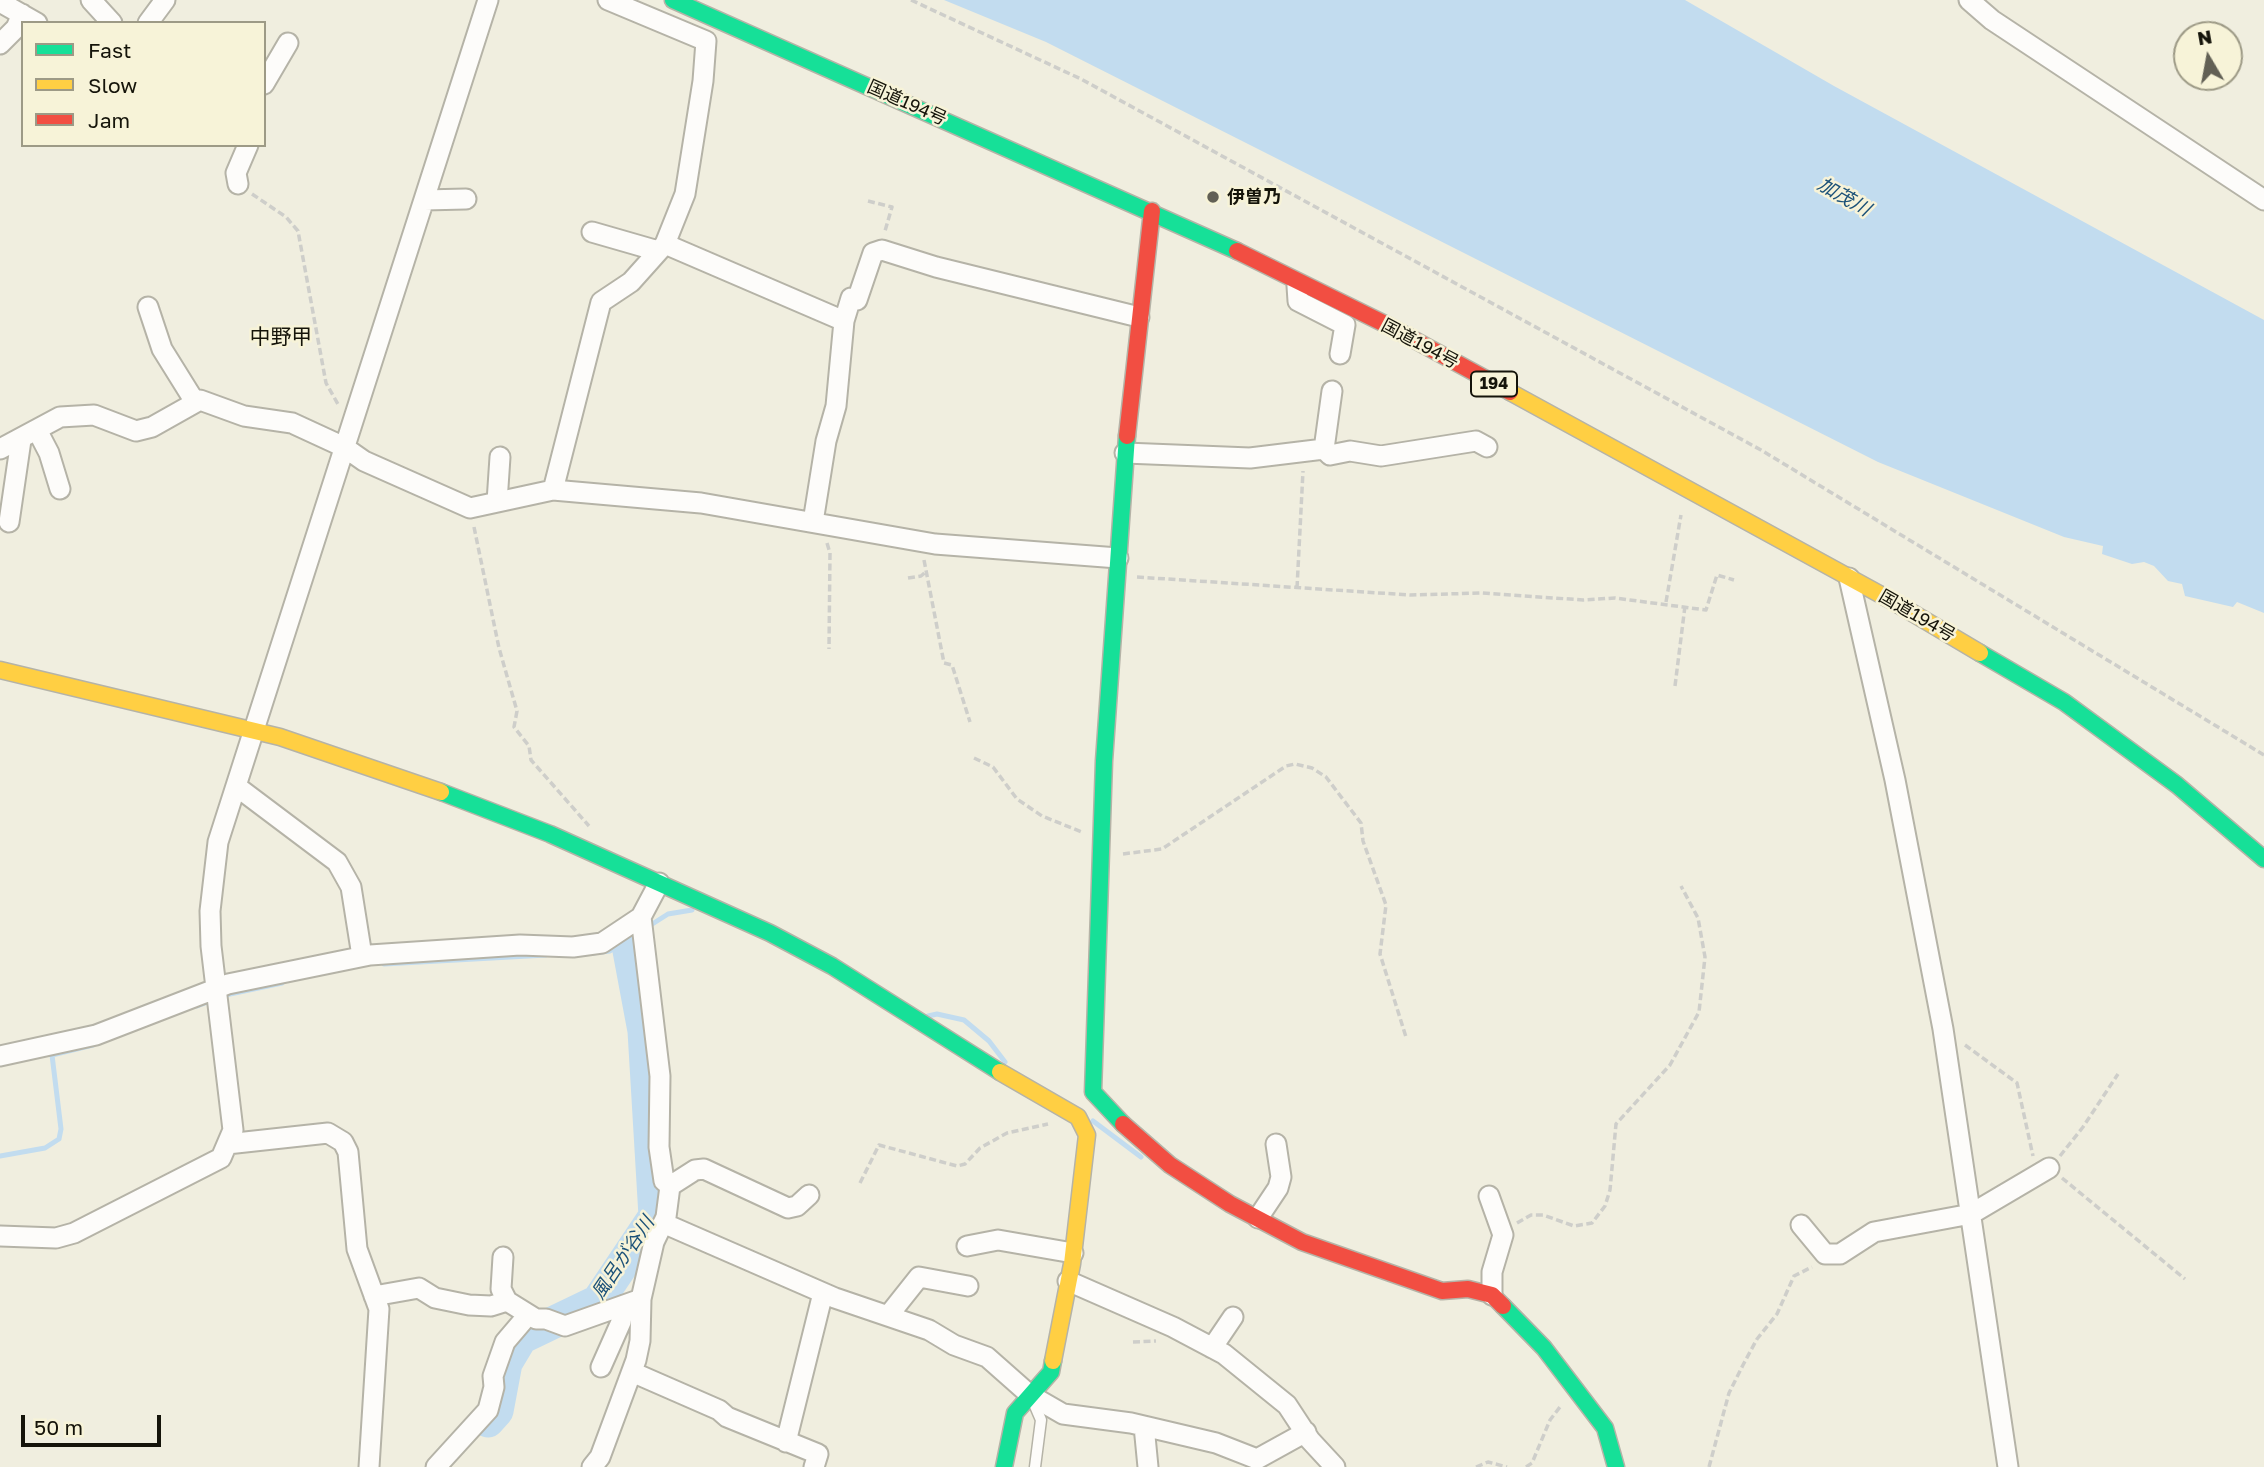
<!DOCTYPE html>
<meta charset="utf-8">
<style>
body{margin:0}
#map{position:relative;width:2264px;height:1467px;overflow:hidden;background:#f0eedf;font-family:"Golos Text",sans-serif}
canvas{display:block}
.legend{position:absolute;left:21px;top:21px;width:245px;height:126px;box-sizing:border-box;background:#f7f3d8;border:2px solid #9d9a86;margin:0;padding:9px 12px;list-style:none;font-size:21px;color:#15140a}
.legend li{display:flex;align-items:center;gap:14px;height:35px}
.legend b{width:35px;border:2px solid #9d9a86}
.north{position:absolute;left:2173px;top:21px;width:70px;height:70px;box-sizing:border-box;background:#f7f3d8;border:2px solid #9d9a86;border-radius:50%;rotate:350deg;font-size:19px;font-weight:700;line-height:28px;text-align:center;color:#15140a}
.north::after{content:'';display:block;margin:auto;width:24px;height:32px;background:#626055;clip-path:polygon(50% 0,100% 100%,50% 72%,0 100%)}
.scale{position:absolute;left:21px;top:1415px;width:140px;height:32px;box-sizing:border-box;border:4px solid #15140a;border-top:0;padding-left:9px;font-size:21px;line-height:24px;white-space:nowrap;color:#15140a;-webkit-text-stroke:5px #f7f3d8;paint-order:stroke}
</style>
<div id="map">
<canvas width="2264" height="1467"></canvas>
<ul class="legend">
<li><b style="height:9px;background:#16e098"></b>Fast</li>
<li><b style="height:9px;background:#ffcf43"></b>Slow</li>
<li><b style="height:9px;background:#f24e42"></b>Jam</li>
</ul>
<div class="north">N</div>
<div class="scale">50 m</div>
</div>
<script>
const context = document.querySelector('canvas').getContext('2d');
context.lineJoin = 'round';
function fill(path, color) { context.fillStyle = color; context.fill(path, 'evenodd'); }
const poly = rows => new Path2D(rows.map(r => 'M' + r).join(''));
function stroke(path, color, width, dash) { context.strokeStyle = color; context.lineWidth = width; context.lineCap = dash ? 'butt' : 'round'; context.setLineDash(dash || []); context.stroke(path); }
function drawText(font, color, halo, rows, align = 'center') {
  context.font = font + ' "Golos Text","Noto Sans JP",sans-serif'; context.lineWidth = 5; context.setLineDash([]); context.textBaseline = 'middle'; context.strokeStyle = halo; context.fillStyle = color; for (const [text, x, y, turn = 0] of rows) {
    context.save(); context.translate(x, y); context.rotate((+turn || 0) * Math.PI / 180); context.textAlign = isNaN(turn) ? turn : align; if (halo) context.strokeText(text, 0, 0); context.fillText(text, 0, 0); context.restore();
  }
}
fill(poly([
 [944,0,1685,0,1834,86,2264,320,2264,613,2237,602,2233,607,2185,596,2182,584,2168,581,2154,566,2144,562,2132,564,2102,554,2103,546,2064,537,1878,462,1046,42]
]), '#c2dcef');
stroke(poly([
 [646,928,668,914,692,910],
 [584,954,610,951,638,933],
 [384,964,546,955],
 [197,1006,230,994,282,983],
 [928,1016,937,1014,964,1020,989,1041,1005,1062],
 [1093,1121,1141,1157],
 [0,1156,45,1148,59,1139,61,1129,52,1055,93,1045]
]), '#c2dcef', 5);
stroke(poly([
 [488,1421,497,1411,506,1363,521,1338,598,1301,655,1216,644,1031,627,940]
]), '#c2dcef', 33);
const lane = poly([
 [1032,1399,1041,1420,1035,1467]
]);
const street = poly([
 [91,0,112,23],
 [1969,0,1992,20,2264,200],
 [0,2,37,23],
 [148,23,165,0],
 [0,44,16,28,22,14],
 [264,84,288,43],
 [238,184,236,173,248,145],
 [424,200,466,199],
 [592,232,658,251],
 [665,244,844,321],
 [1297,286,1298,301,1345,325,1340,354],
 [148,307,162,349,195,402],
 [1332,391,1324,449,1330,455,1350,451,1381,456,1476,441,1487,447],
 [37,430,49,453,60,489],
 [0,449,60,417,94,415,136,431,152,427,200,400,244,416,292,423,344,447,364,461,470,508,553,490,701,503,935,544,1118,558],
 [1125,453,1250,458,1324,449],
 [553,490,601,302,631,282,665,244,685,194,703,81,706,41,608,0],
 [497,502,500,457],
 [9,522,21,440],
 [813,522,826,441,836,406,844,321,851,298,857,300,873,253,882,250,936,267,1139,317],
 [1849,578,1895,780,1943,1029,2008,1467],
 [236,786,337,862,351,887,362,956],
 [0,1056,96,1035,228,984,370,955,520,945,573,947,602,943,641,917,659,883],
 [227,1144,328,1133,343,1142,348,1152,357,1249,379,1309,369,1467],
 [670,1186,695,1170,704,1169,788,1208,797,1206,809,1195],
 [1489,1196,1503,1235,1492,1272,1492,1295],
 [1258,1218,1278,1188,1281,1177,1276,1144],
 [663,1223,835,1298,929,1330,954,1345,987,1357,1030,1395,1063,1414,1131,1423,1216,1443,1257,1459,1306,1432],
 [1801,1225,1825,1254,1840,1254,1874,1232,1971,1214,2049,1168],
 [0,1236,56,1238,74,1233,221,1158,233,1130,211,946,210,911,218,842,488,0],
 [967,1246,998,1240,1073,1253],
 [503,1257,501,1289,507,1301,536,1319,546,1319,565,1326,641,1299],
 [1068,1281,1173,1327,1224,1354,1287,1405,1310,1440,1335,1467],
 [374,1296,419,1288,435,1298,469,1305,491,1306,507,1301],
 [888,1316,919,1277,968,1286],
 [1212,1348,1233,1317],
 [601,1367,621,1322,624,1305],
 [632,1372,719,1410,727,1417,818,1454,814,1467],
 [1144,1426,1148,1467],
 [786,1442,823,1293],
 [436,1467,488,1410,494,1387,493,1376,505,1342,528,1315],
 [592,1467,600,1457,636,1360,640,1341,641,1299,654,1242,666,1217,670,1186,664,1181,659,1147,660,1076,641,917]
]);
const fast = poly([
 [673,0,1237,251],
 [1980,653,2064,702,2177,785,2264,859],
 [441,792,550,834,770,933,832,966,1000,1072],
 [1123,1124,1093,1092,1104,761,1127,436],
 [1503,1306,1544,1348,1605,1428,1616,1467],
 [1004,1467,1015,1413,1051,1372,1053,1361]
]);
const slow = poly([
 [1510,392,1894,602,1980,653],
 [0,670,280,737,441,792],
 [1000,1072,1078,1117,1087,1135,1072,1264,1053,1361]
]);
const jam = poly([
 [1237,251,1387,325,1510,392],
 [1127,436,1152,211],
 [1123,1124,1170,1165,1230,1204,1302,1242,1442,1291,1468,1289,1492,1295,1503,1306]
]);
stroke(lane, '#b5b3a7', 13);
stroke(street, '#b5b3a7', 23);
stroke(fast, '#b5b3a7', 19);
stroke(slow, '#b5b3a7', 19);
stroke(jam, '#b5b3a7', 19);
stroke(poly([
 [911,0,1081,79,1761,450,2264,755],
 [252,194,286,217,298,231,326,383,339,406],
 [868,201,892,207,885,231],
 [474,527,499,648,517,711,514,727,529,746,531,760,589,826],
 [827,543,830,553,829,649],
 [924,560,944,663,952,665,970,722],
 [1137,577,1410,595,1482,593,1583,600,1615,598,1706,610,1717,575,1734,580],
 [908,578,921,576,927,571],
 [1297,588,1303,471],
 [1666,602,1681,515],
 [1675,686,1685,606],
 [974,758,993,767,1017,799,1042,816,1082,832],
 [1123,854,1162,849,1286,766,1295,764,1312,768,1326,777,1361,823,1363,841,1386,905,1380,954,1406,1037],
 [1965,1045,2017,1083,2033,1156],
 [2060,1156,2083,1127,2118,1074],
 [2062,1178,2185,1279],
 [860,1183,879,1145,957,1166,965,1164,980,1148,1007,1133,1048,1124],
 [1517,1223,1531,1215,1543,1215,1574,1226,1592,1223,1605,1206,1610,1190,1616,1124,1670,1065,1699,1012,1705,957,1698,918,1681,886],
 [1133,1342,1156,1341],
 [1476,1467,1488,1462,1507,1467],
 [1526,1467,1532,1463,1550,1420,1560,1407],
 [1709,1467,1729,1393,1743,1365,1757,1339,1777,1314,1794,1276,1812,1267]
]), '#cececa', 3.5, [7, 3.5]);
stroke(lane, '#fdfcfa', 10);
stroke(street, '#fdfcfa', 19);
stroke(fast, '#16e098', 16);
stroke(slow, '#ffcf43', 16);
stroke(jam, '#f24e42', 16);
for (const [x, y, r, color] of [
 [1213,197,7,"#626055"]
]) { const dot = new Path2D(); dot.arc(x, y, r, 0, 2 * Math.PI); context.fillStyle = color; context.fill(dot); stroke(dot, '#f7f3d8', 2.5); }
for (const [x, y, w] of [
 [1494,384,46]
]) { const box = new Path2D(); box.roundRect(x - w / 2, y - 12.5, w, 25, 5); context.fillStyle = '#f7f3d8'; context.fill(box); stroke(box, '#15140a', 2); }
drawText('bold 16px', '#15140a', null, [
 ["194",1494,384]
]);
drawText('18px', '#15140a', '#f7f3d8', [
 ["国道194号",907,103,24],
 ["国道194号",1420,344,28],
 ["国道194号",1917,616,30]
]);
drawText('bold 18px', '#15140a', '#f7f3d8', [
 ["伊曽乃",1227,197]
], 'left');
drawText('italic 19px', '#1b5178', '#f7f3d8', [
 ["加茂川",1844,197,30],
 ["風呂が谷川",623,1258,-56]
]);
drawText('21px', '#15140a', '#f7f3d8', [
 ["中野甲",281,337]
]);
</script>
